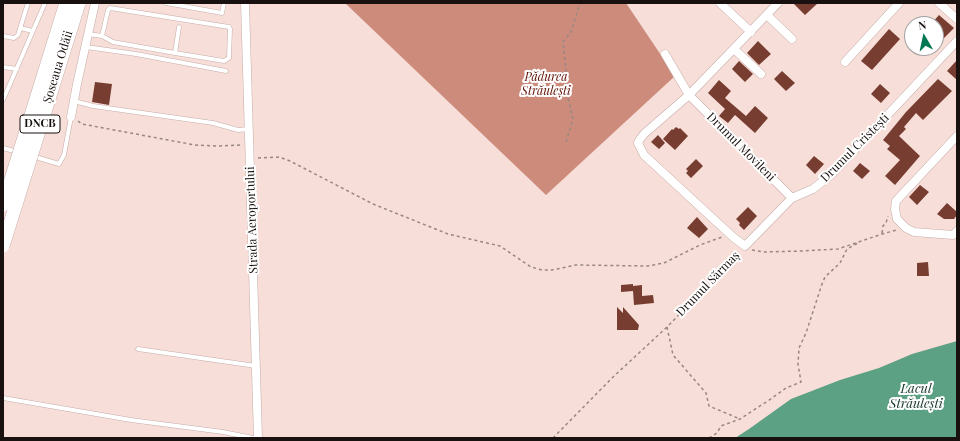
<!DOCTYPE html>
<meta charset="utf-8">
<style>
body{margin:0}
#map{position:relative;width:960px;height:441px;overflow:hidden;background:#f7ded8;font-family:"Playfair Display",serif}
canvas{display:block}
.frame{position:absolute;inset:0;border:4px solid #19110f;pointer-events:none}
.north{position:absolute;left:904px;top:16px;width:40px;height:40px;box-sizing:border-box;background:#fff;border:1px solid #a3a09f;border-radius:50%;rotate:351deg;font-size:11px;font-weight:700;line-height:16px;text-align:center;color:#19110f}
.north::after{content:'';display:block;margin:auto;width:14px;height:18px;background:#007753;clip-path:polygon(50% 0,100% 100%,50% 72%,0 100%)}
</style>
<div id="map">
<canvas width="960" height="441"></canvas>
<div class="frame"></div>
<div class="north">N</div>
</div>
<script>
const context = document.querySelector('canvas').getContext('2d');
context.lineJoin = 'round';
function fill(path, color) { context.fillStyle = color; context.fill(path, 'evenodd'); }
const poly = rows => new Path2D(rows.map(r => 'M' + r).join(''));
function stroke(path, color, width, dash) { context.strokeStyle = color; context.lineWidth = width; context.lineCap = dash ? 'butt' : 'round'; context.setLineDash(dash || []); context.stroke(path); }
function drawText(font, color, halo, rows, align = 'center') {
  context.font = font + ' "Playfair Display",serif'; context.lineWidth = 4; context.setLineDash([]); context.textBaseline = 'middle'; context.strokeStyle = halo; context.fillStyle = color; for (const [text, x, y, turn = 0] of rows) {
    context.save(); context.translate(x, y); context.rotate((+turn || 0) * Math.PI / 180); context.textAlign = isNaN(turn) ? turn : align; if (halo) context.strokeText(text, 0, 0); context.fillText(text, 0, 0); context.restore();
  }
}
fill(poly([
 [345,3,626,3,675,76,546,195]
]), '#cd8b7c');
fill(poly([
 [957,341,957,438,735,438,749,429,791,399,840,380,879,368,912,354]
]), '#5ca183');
fill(poly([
 [793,3,818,3,805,15],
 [939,15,954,28,942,40,936,34,936,24,931,24],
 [889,29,900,39,872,70,861,61],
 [758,41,771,54,759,65,747,53],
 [916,48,931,48,924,55],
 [957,60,957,80,947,71],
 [739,61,753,74,745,82,732,69],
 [782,71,795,83,786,91,774,79],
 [938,79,952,91,923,120,916,113,904,127,906,129,899,136,920,156,895,185,885,176,900,160,887,149,890,146,883,140,906,112],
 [719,80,731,91,725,98,746,116,755,106,768,118,755,133,735,115,728,123,719,116,725,109,708,93],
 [95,82,112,84,109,105,92,102],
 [880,84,890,93,881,103,871,94],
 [676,127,679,129,680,128,688,136,675,150,663,139,672,129,673,130],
 [658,135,665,143,659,149,651,142],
 [814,156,824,164,815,174,806,165],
 [696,159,703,166,691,178,686,173,688,171,686,169],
 [860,163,870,171,862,179,853,171],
 [920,185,929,192,917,205,909,197],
 [947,203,957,212,957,215,954,219,944,219,937,214],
 [748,207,757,216,744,230,739,225,740,223,736,219],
 [697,217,708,229,699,238,687,228],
 [928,262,929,276,917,276,917,263],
 [633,284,633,286,642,285,642,296,653,295,654,303,634,305,633,291,621,292,621,285],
 [617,307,623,313,623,307,639,325,638,330,617,330]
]), '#783d31');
const service = poly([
 [166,3,222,13,224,3],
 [20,28,33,31],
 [88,34,102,36,113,42,175,53,224,61,229,58,230,29,229,27,110,8,108,10,102,36],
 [3,36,14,38,18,35,28,3],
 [86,47,136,54,226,71],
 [175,53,179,27],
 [3,67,17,69],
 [3,100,45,3],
 [74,101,93,106,213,123,238,130,249,129],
 [3,148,18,152],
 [32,156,59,164,64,155,71,117],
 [138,349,256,366],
 [3,398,131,420,223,432,253,438]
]);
const minor = poly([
 [245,3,258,438],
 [720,3,751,32],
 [778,3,689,95,645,133,640,139,638,143,644,155,733,237,745,246,792,198,813,189,832,174,957,41],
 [939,3,957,19],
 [767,15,792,39],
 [734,49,761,74],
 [665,54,689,95,792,198],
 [845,62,899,3],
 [71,117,77,84,95,3],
 [957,136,896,201,895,209,897,219,906,228,914,232,953,235,957,231]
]);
stroke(service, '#c5ada8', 5);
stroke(minor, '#c5ada8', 9);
stroke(poly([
 [78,121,82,124,195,145,217,146,242,145],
 [566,142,573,119,566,90,566,69,563,42,571,32,580,3],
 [258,158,279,157,290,161,373,204,448,234,500,246,531,267,542,270,552,270,576,265,648,266,664,263,700,245,722,237],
 [882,233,883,226,886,223,888,216],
 [752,250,763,252,802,251,838,249,882,234,897,230],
 [667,327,673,355,706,393,709,406,740,419],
 [553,438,613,377,667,327,740,252],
 [709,438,717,433,721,426,740,419,763,404,768,401,786,388,801,382,798,364,799,348,806,333,822,284,825,277,840,263,847,249,858,243]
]), '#998783', 1.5, [3, 3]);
stroke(service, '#fff', 4);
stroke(minor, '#fff', 8);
const primaryBridge = poly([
 [3,205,66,3],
 [3,246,79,3]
]);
stroke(primaryBridge, '#c5ada8', 14, []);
stroke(primaryBridge, '#fff', 13);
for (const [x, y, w] of [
 [40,124,40]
]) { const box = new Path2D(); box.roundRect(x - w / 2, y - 9, w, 18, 3); context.fillStyle = '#fff'; context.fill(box); stroke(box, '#19110f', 1); }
drawText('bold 11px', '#19110f', null, [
 ["DNCB",40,124]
]);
drawText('12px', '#19110f', '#fff', [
 ["Șoseaua Odăii",58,67,-73],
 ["Drumul Movileni",741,147,45],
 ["Drumul Cristești",855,148,-45],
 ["Strada Aeroportului",252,220,-92],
 ["Drumul Sărmaș",708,284,-46]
]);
drawText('italic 12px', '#601002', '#fff', [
 ["Pădurea",546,77],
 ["Străulești",546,91]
]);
drawText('italic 13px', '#163729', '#fff', [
 ["Lacul",916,389],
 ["Străulești",916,404]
]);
</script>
